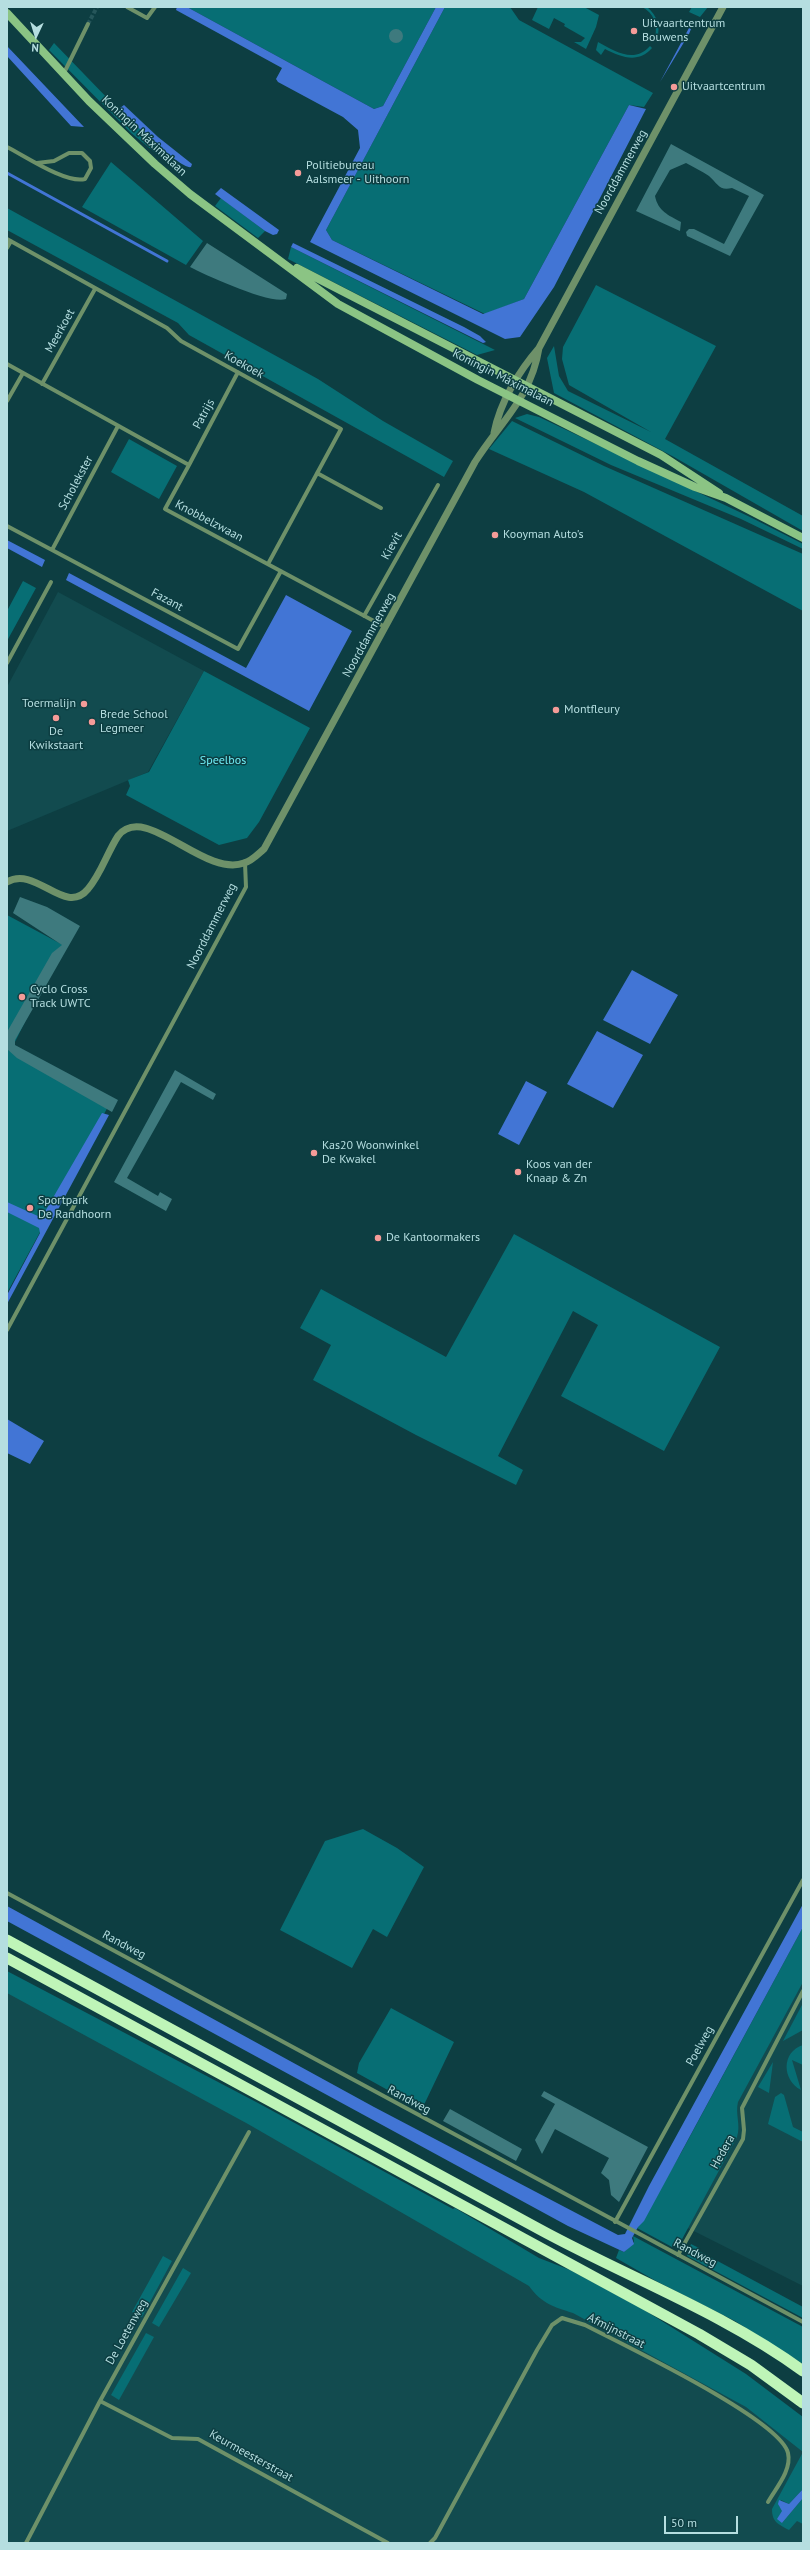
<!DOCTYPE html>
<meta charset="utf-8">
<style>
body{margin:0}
#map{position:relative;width:810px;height:2550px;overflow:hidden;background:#0d3e42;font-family:"PT Sans",sans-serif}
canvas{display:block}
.frame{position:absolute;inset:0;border:8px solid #b5dee0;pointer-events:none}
.north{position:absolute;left:16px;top:16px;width:40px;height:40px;-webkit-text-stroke:3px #0d3e42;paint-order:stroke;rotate:184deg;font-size:11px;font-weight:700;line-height:16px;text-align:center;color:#b5dee0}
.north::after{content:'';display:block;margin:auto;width:14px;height:18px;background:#b5dee0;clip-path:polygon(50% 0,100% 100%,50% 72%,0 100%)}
.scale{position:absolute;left:664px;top:2516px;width:74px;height:18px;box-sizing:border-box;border:2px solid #b5dee0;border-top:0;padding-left:5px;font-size:12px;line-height:14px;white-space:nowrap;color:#b5dee0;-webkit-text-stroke:3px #0d3e42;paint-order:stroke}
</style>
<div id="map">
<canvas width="810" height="2550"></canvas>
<div class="frame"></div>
<div class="north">N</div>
<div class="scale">50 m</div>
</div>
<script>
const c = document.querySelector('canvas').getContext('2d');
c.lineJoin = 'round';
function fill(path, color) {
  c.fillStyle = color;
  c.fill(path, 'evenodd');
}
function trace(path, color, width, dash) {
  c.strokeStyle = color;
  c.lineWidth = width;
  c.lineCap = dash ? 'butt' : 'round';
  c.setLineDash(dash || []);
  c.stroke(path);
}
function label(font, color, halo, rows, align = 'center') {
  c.font = font + ' "PT Sans",sans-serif';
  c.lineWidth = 3;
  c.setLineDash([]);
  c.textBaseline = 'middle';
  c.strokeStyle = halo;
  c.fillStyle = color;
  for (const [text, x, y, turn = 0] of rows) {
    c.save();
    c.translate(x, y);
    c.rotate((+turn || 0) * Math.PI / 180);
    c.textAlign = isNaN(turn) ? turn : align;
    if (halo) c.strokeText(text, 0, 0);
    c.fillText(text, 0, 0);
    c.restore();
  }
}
fill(new Path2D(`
 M58,592L204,671L148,772L7,831V687Z
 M803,1975V2286L670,2219Z
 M7,1991L270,2135L803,2436V2543H7Z`), '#124b4f');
fill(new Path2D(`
 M187,7H436L383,106L374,109Z
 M445,7H510L519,20L653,93L644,107L629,105L524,299L485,314L332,240L326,230Z
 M538,7H584L599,15L596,27L586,49L574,42H581L585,38L564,26L565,24L554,18L549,29L532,20Z
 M642,7H647C657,15 661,27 657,39L655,38C658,25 654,13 642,7Z
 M692,7H708L700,17L689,12Z
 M598,42C615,51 634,64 650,46L652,48C638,64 621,57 605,49L601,55L596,50Z
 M54,43L114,105L162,149L158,155L131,133L49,50Z
 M111,162L203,241L186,265L82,207Z
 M221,198L265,231L258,238L215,206Z
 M7,208L318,379L383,421L453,461L444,477L189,335L178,323L7,230Z
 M291,247L495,350L477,355L288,259Z
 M596,285L716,346L665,439L803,516V531L674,457L554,393L547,358L554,346L559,376L568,391L651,432L569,385L562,359L563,347Z
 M527,414L539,417L750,517L803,544V549L741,519L611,465L515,418Z
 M512,421L604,466L803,554V611L584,492L489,449Z
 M129,439L177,466L159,499L111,472Z
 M23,581L36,588L7,641V611Z
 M204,671L310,728L259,822L247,838L219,845L126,795L130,786L128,780L149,772Z
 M7,915L63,945L12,1048L110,1103L7,1293Z
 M514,1234L720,1347L664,1451L561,1396L598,1325L573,1311L498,1456L523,1470L516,1485L416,1435L313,1380L331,1345L300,1328L321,1289L446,1357Z
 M363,1829L397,1848L424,1867L387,1937L373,1929L352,1968L280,1930L325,1841Z
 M803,1927V1982L738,2102C735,2114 741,2125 737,2137L680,2243L677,2247L673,2245L672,2247L637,2228L681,2153Z
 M7,1971L258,2103L453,2209L455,2208L539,2258L570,2270L641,2308L746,2374L803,2417V2489L789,2504L781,2500L779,2506L782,2509V2523L803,2498V2524L797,2521L789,2530C778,2524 772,2522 772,2509L803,2452L746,2407L573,2313C554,2307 542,2304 529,2286L248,2124L7,1993Z
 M803,2003V2030L783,2041Z
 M391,2008L454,2042L422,2109L357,2073L359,2063Z
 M803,2045V2065L792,2060L801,2090C782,2080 781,2052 803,2045Z
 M773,2062L769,2093L758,2087Z
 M781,2093L784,2095L793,2127L803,2132V2142L768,2124L775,2097Z
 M633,2236L803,2327V2364L735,2321L656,2281L616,2258L619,2250L624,2252L634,2242Z
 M691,2244L699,2248V2251L803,2307V2318L687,2256Z
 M163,2256L172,2261L142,2317L132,2312Z
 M183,2268L191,2273L159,2327L152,2323Z
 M146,2333L154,2337L119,2400L111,2395Z`), '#076e74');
fill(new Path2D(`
 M389 36a7 7 0 1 1 14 0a7 7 0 1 1-14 0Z
 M671,144L764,195L730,256L687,236L686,232L689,229H694L724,244L749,196L732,188C719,191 718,184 709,176C702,171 693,167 686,163L670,170L655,196C658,211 668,215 681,222L680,231L636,211Z
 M207,243L287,294L286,299C271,305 205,275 190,267Z
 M20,897L47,907L80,926L15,1040V1045L118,1100L112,1112L17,1058L7,1049V1032L52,953L62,945L13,913Z
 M175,1070L216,1094L213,1100L181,1082L127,1178L158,1196L160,1192L172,1199L166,1211L114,1182Z
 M544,2091L648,2147L619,2202L611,2195L609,2180L601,2173L609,2158L555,2129L542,2154L535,2140L555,2104L541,2096Z
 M450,2109L522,2149L516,2161L443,2121Z`), '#3e7a7e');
fill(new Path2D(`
 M177,7H187L374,109L383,106L436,7H445L326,230L332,240L483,314L524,299L629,105L646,109L554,287L520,337L505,339L310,242L360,148L358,130L343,117L278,82L276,79L282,68L176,10Z
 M689,28L691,29L689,34L660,82Z
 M7,46L84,127L71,126L7,56Z
 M124,105L158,137L192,164L191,167C181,170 132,121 122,112L120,108Z
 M221,188L279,230L277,234L273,235L265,231L215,194Z
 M293,243L464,327L480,336L486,342L483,343L291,247Z
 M7,540L45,560L42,567L7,548Z
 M69,573L246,668L286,595L352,631L309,711L66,580Z
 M632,970L678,995L650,1044L603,1020Z
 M597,1031L643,1055L613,1108L567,1084Z
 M526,1081L547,1092L519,1145L498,1134Z
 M102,1113L109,1115L7,1304V1295L40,1233L39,1228L7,1212V1202L40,1217L43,1215Z
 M7,1419L44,1441L30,1464L7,1453Z
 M803,1904V1927L644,2221L638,2227L632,2238L634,2244L624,2252L568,2226L7,1921V1906L374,2107L618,2235L625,2234L649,2186Z
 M803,2489V2498L782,2523L777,2519L782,2511L778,2504L779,2500L789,2504Z`), '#4275d5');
trace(new Path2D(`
 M7,173L167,261`), '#4275d5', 3);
trace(new Path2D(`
 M88,24L97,7`), '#26565a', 4, [4, 2]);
trace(new Path2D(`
 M127,7L147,18L155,7
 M64,73L88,24
 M7,147C25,156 66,184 85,179L91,168L90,161L82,153H69L54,161L37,163
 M7,239L167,328L181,341L341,429L268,564
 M7,248L11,241
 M7,364L189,465L165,509L385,627
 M42,384L95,289
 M7,401L23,373
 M189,465L238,372
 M317,473L381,508
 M7,526L238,649L281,571
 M52,550L118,426
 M364,616L438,485
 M7,663L51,582
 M7,1330L246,887L245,863
 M7,1893L803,2322
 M615,2222L803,1880
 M678,2255L743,2139L744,2130L742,2108L803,1991
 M100,2401L172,2438L198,2439L388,2543
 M26,2543L100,2401L249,2132
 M430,2543L435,2538L537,2350L552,2325L562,2318L585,2325C621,2344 780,2419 788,2453C792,2470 776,2488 768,2502`), '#6e9169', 4);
trace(new Path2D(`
 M494,433C500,402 519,371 539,348L723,7
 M7,882C36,865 65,917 88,889C101,874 107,853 118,836C145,801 204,878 244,863C252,861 258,854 264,849L475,462C501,421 531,398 539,348`), '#6e9169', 7);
trace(new Path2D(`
 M7,13L89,101L155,164L190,194L338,304L478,380L638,461L695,487L726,498L803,538
 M297,268L661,455L719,493`), '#8bc484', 8);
trace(new Path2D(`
 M7,1940C185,2035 361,2134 539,2229C627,2277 722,2312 803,2371
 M7,1958L699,2334L751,2365L803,2403`), '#bff5b8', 11);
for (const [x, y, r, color] of [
 [634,31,4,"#f59b98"],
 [674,87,4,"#f59b98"],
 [298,173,4,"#f59b98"],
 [495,535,4,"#f59b98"],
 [84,704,4,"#f59b98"],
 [556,710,4,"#f59b98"],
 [56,718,4,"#f59b98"],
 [92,722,4,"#f59b98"],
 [22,997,4,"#f59b98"],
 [314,1153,4,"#f59b98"],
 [518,1172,4,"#f59b98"],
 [30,1208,4,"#f59b98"],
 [378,1238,4,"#f59b98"]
]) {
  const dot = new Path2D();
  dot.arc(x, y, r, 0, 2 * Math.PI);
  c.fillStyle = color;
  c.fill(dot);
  trace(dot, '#0d3e42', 1.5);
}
label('12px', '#b5dee0', '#0d3e42', [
 ["Uitvaartcentrum",642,24],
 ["Bouwens",642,38],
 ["Uitvaartcentrum",682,87],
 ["Politiebureau",306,166],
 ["Aalsmeer - Uithoorn",306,180],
 ["Kooyman Auto's",503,535],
 ["Toermalijn",76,704,"right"],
 ["Montfleury",564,710],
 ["Brede School",100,715],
 ["Legmeer",100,729],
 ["De",56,732,"center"],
 ["Kwikstaart",56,746,"center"],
 ["Cyclo Cross",30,990],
 ["Track UWTC",30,1004],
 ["Kas20 Woonwinkel",322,1146],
 ["De Kwakel",322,1160],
 ["Koos van der",526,1165],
 ["Knaap & Zn",526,1179],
 ["Sportpark",38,1201],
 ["De Randhoorn",38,1215],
 ["De Kantoormakers",386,1238]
], 'left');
label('12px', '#b5dee0', '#0d3e42', [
 ["Koningin Máximalaan",144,136,43],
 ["Noorddammerweg",621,172,-61],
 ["Meerkoet",60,331,-61],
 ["Koekoek",244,365,29],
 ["Koningin Máximalaan",503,378,27],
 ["Patrijs",204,414,-62],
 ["Scholekster",76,483,-62],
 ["Knobbelzwaan",209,521,28],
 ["Kievit",392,546,-61],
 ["Fazant",167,600,28],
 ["Noorddammerweg",369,635,-61],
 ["Noorddammerweg",212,926,-63],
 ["Randweg",124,1945,28],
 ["Poelweg",700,2046,-61],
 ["Randweg",409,2100,28],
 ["Hedera",723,2152,-61],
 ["Randweg",695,2253,28],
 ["Afmijnstraat",616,2331,27],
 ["De Loetenweg",127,2332,-61],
 ["Keurmeesterstraat",251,2456,29]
]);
label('12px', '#6fedf6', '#0d3e42', [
 ["Speelbos",223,761]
]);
</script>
